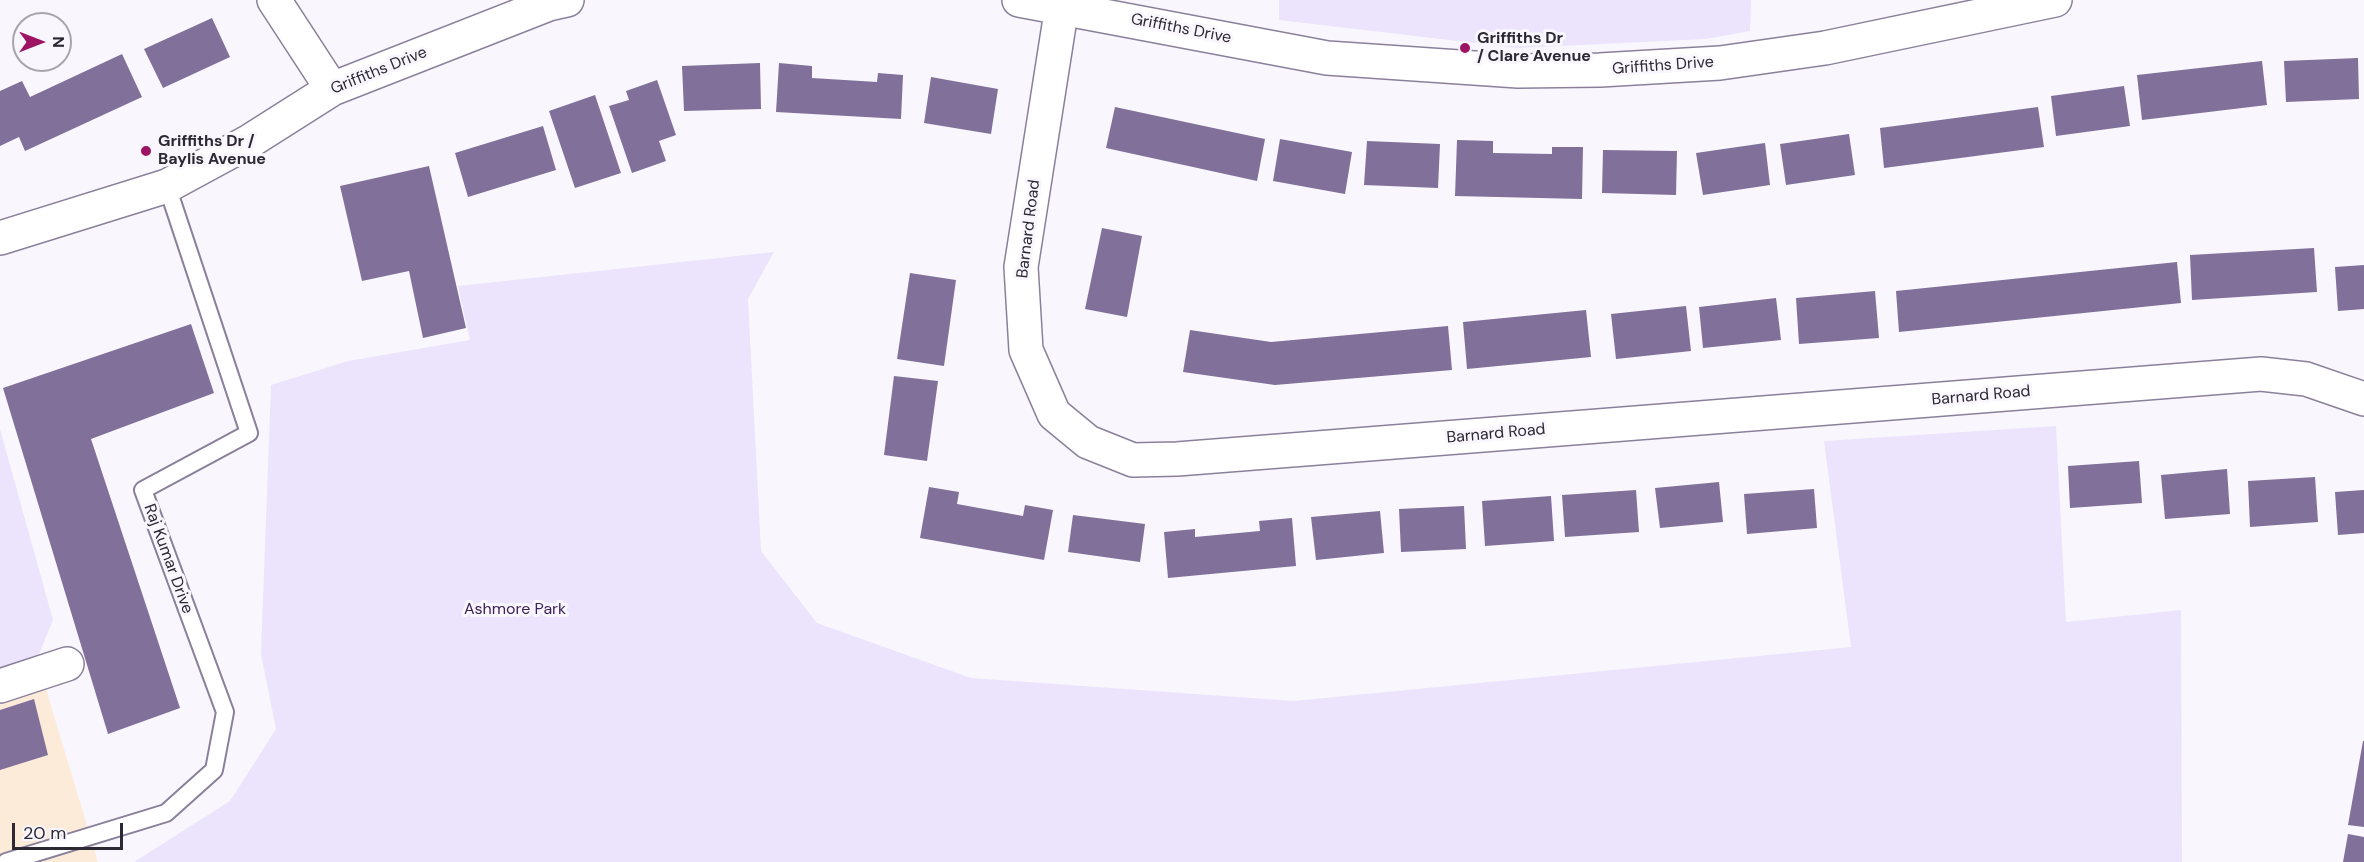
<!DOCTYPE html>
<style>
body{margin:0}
#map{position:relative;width:2364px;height:862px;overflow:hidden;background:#f9f7fd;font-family:"DM Sans",sans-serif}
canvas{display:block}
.north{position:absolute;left:12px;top:12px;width:60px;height:60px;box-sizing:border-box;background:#f9f7fd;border:2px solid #a7a5ad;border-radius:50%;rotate:90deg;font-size:16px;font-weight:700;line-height:24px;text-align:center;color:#2d2934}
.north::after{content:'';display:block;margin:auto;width:21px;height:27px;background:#9d1464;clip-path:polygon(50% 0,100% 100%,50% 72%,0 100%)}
.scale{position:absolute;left:12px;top:823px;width:111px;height:27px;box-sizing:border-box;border:3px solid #2d2934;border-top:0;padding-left:8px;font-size:18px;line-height:21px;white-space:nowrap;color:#2d2934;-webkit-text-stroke:4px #f9f7fd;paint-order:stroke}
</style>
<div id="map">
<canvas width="2364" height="862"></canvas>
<div class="north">N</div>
<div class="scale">20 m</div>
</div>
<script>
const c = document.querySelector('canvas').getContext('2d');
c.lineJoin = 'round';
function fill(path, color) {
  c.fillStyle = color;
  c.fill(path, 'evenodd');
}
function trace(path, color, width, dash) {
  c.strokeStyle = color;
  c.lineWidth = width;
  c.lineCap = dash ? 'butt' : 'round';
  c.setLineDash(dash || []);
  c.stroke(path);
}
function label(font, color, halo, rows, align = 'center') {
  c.font = font + ' "DM Sans",sans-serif';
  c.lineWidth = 6;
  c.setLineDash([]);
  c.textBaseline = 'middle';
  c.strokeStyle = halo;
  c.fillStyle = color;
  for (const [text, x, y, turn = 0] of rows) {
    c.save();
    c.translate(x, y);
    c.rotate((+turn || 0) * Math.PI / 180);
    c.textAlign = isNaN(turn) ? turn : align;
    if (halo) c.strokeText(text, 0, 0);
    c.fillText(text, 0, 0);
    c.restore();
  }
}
fill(new Path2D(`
 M37,659L98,862H0V671Z`), '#fdebda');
fill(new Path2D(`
 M1279,0H1751L1750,31L1706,39L1517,48L1279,20Z
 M774,252L748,299L761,551L817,623L971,678L1293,701L1851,647L1824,441L2056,426L2066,622L2181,610L2182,862H134L230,801L276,729L261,654L271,385L348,361L470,340L458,286Z
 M0,429L53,620L37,659L0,671Z`), '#ece4fc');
fill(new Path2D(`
 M212,18L230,57L163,88L144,49Z
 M122,54L142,97L25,151L19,137L0,146V91L22,81L30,97Z
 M2358,58L2359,99L2286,102L2284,61Z
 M2262,61L2267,105L2142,120L2137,75Z
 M760,63L761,109L684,111L682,66Z
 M779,63L812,66V78L877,82L878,73L903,75L901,119L776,112Z
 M931,77L998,89L991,134L924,123Z
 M657,80L676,135L659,141L666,161L632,173L609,106L629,100L626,91Z
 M2124,86L2130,126L2056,136L2051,96Z
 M595,95L621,173L575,188L549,111Z
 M1115,107L1265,139L1257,181L1106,148Z
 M2038,107L2044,147L1884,168L1880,128Z
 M543,126L556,170L468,197L455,153Z
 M1849,134L1855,175L1786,185L1780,144Z
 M1280,139L1352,152L1345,194L1273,181Z
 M1457,140L1493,141V153L1552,154V147H1583L1582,199L1455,196Z
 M1367,141L1440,144L1438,188L1364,185Z
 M1765,143L1770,185L1703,195L1696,153Z
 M1603,150L1677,151L1676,195L1602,193Z
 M429,166L466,328L423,338L409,271L362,281L340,186Z
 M1102,228L1142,236L1127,317L1085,309Z
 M2314,248L2317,292L2192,300L2190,255Z
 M2177,262L2181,303L1899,332L1896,291Z
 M2364,265V309L2338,311L2335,267Z
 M910,273L956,280L944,366L897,359Z
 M1875,291L1879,338L1799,344L1796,298Z
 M1776,298L1781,340L1703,348L1699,307Z
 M1686,306L1691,351L1616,359L1611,314Z
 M1586,310L1591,357L1467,369L1463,322Z
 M191,324L214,393L91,439L180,708L108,734L3,388Z
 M1448,326L1452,370L1275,385L1183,372L1190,330L1271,342Z
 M894,376L938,381L927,461L884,455Z
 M2139,461L2142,503L2070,508L2068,466Z
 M2227,469L2230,514L2165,519L2161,475Z
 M2315,477L2318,522L2250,527L2248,481Z
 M1719,482L1723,522L1660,528L1655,488Z
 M929,487L959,492L957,504L1023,516L1025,505L1053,510L1044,560L920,538Z
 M1814,489L1817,528L1747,534L1744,494Z
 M1636,490L1639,532L1565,537L1562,495Z
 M2364,490V533L2338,535L2335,492Z
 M1551,496L1554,541L1485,546L1482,501Z
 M1464,506L1466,549L1401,552L1399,509Z
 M1380,511L1384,553L1316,560L1311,517Z
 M1073,515L1145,524L1140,562L1068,552Z
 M1292,518L1296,566L1168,578L1164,532L1195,529V537L1260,531L1259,521Z
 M34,699L48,755L0,770V710Z
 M2363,741H2364V827L2348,825Z
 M2348,834L2364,837V862H2343Z`), '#80709a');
const lane = new Path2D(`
 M6,862L166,813L214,770L225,712L143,490L249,433L167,186`);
const street = new Path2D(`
 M274,0L332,89
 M1019,0L1327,58L1518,71L1600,70L1720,63L1825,48L2055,0
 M1062,6L1021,267L1026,350L1054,414L1088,442L1133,460L1177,459L2261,374L2306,379L2364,399
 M0,238L167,186L250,141L332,89L549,4L567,0
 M0,686L67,664`);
trace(lane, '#8a809b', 20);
trace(street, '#8a809b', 36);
trace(lane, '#fff', 16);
trace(street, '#fff', 33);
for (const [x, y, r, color] of [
 [1465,48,6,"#9d1464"],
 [146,151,6,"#9d1464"]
]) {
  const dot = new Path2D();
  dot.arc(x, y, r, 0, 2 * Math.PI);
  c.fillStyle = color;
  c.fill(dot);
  trace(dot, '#f9f7fd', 2);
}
label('16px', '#2d2934', '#f9f7fd', [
 ["Griffiths Drive",1181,29,11],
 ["Griffiths Drive",1663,66,-4],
 ["Griffiths Drive",379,71,-22],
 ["Barnard Road",1029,229,-83],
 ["Barnard Road",1981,396,-5],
 ["Barnard Road",1496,434,-5],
 ["Raj Kumar Drive",168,559,70]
]);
label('bold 16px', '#2d2934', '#f9f7fd', [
 ["Griffiths Dr",1477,39],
 ["/ Clare Avenue",1477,57],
 ["Griffiths Dr /",158,142],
 ["Baylis Avenue",158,160]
], 'left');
label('16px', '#3a2258', '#f9f7fd', [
 ["Ashmore Park",515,610]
]);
</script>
